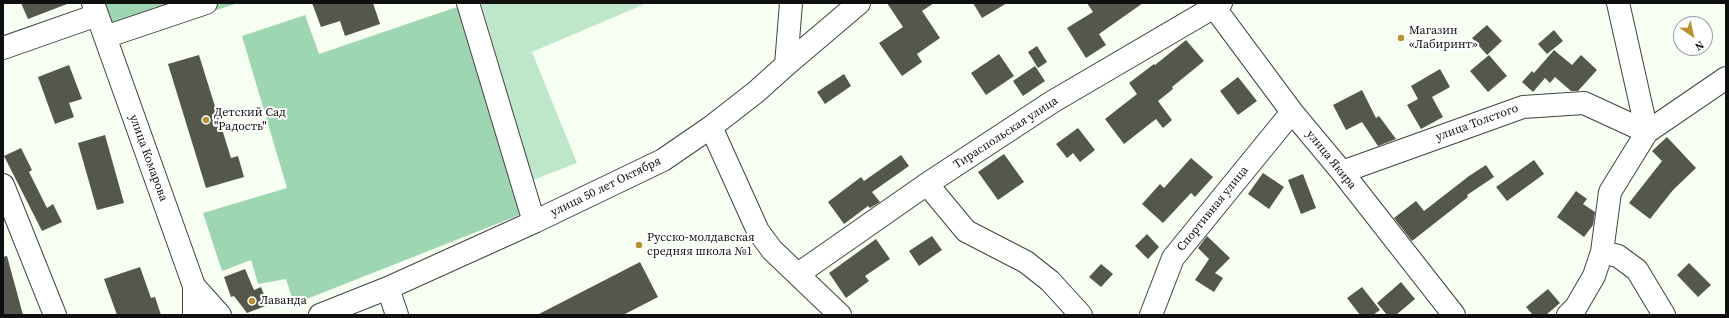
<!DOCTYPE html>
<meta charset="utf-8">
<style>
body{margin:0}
#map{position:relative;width:1729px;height:318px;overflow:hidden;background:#f7fef2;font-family:"Source Serif 4",serif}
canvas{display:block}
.frame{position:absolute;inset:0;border:4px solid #0f0f0f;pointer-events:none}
.north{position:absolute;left:1673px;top:16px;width:40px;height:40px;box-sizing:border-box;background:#fff;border:1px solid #9f9f9f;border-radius:50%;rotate:146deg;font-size:11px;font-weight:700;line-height:16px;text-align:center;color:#0f0f0f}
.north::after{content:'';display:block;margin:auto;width:14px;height:18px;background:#b69330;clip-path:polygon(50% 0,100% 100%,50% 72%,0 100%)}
</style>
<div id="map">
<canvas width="1729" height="318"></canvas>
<div class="frame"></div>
<div class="north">N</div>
</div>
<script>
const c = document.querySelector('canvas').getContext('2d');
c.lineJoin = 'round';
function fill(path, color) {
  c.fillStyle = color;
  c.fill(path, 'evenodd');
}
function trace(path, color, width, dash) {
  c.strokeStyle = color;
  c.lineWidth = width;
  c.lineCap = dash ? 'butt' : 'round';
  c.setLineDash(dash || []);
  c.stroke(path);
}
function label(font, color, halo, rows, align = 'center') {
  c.font = font + ' "Source Serif 4",serif';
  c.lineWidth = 4;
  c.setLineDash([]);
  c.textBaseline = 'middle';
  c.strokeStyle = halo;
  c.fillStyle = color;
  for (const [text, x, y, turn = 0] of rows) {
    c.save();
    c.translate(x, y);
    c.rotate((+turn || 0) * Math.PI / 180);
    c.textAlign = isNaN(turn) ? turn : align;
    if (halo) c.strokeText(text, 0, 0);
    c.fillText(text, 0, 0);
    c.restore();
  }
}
fill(new Path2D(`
 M481,3H647L532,52L577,163L533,180Z`), '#bde7c8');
fill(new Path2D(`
 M105,3H238L119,42Z
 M457,7L522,214L294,304L286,279L258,284L251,260L222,271L203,213L287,188L242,36L305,15L319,54Z`), '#9dd6b0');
fill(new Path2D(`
 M21,3H67V4L28,19Z
 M312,3H373L380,24L345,36L340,21L321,27Z
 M887,3H934L922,11L940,38L917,54L922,62L902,76L879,43L903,27Z
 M973,3H1007L982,18Z
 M1087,3H1143L1099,34L1106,45L1086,58L1067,28L1093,12Z
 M1487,25L1502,41L1487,55L1472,38Z
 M1554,30L1563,41L1547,54L1538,44Z
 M1186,40L1204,61L1172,87L1173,89L1158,101L1172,120L1163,128L1156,119L1124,144L1105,119L1137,94L1129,83L1154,64L1155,65Z
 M1037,46L1047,62L1038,68L1028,52Z
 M1554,50L1572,65L1581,55L1597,70L1578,91H1571L1555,77L1550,83L1545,78L1533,92L1522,82L1532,71L1534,73Z
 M999,54L1014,76L986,95L971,73Z
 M199,55L231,158L238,156L244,177L206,188L168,64Z
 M1489,55L1507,76L1488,92L1470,71Z
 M69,65L82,99L69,103L74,117L55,124L38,77Z
 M1035,66L1045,81L1023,96L1013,81Z
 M1440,69L1450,87L1432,97L1443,117L1421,129L1407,105L1418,99L1411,86Z
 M844,74L851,86L825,104L817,92Z
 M1238,77L1257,101L1238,115L1220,91Z
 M1362,90L1376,118L1379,116L1396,139L1378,146L1362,122L1346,130L1333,105Z
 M1078,128L1095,150L1080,162L1073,153L1067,158L1056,144Z
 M105,135L124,203L97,210L78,143Z
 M1667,137L1696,168L1673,190L1650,219L1629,203L1662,161L1652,151Z
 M21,148L32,170L29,172L47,208L53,204L62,222L42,231L4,156Z
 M1004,154L1024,182L998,200L978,172Z
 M901,155L909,166L872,192L880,202L870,208L868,206L844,224L828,202L861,177L864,181Z
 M1191,158L1213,177L1195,197L1191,193L1163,223L1142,204L1160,184L1164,188Z
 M1534,160L1544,174L1507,201L1496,187Z
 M1486,165L1494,177L1467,195L1468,197L1412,241L1394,218L1416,201L1424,211L1469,176Z
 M1263,173L1284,187L1269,209L1248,194Z
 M1303,174L1316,208L1301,214L1288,180Z
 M1576,191L1587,199L1583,204L1595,212L1593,225L1584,237L1557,217Z
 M1147,234L1159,247L1148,259L1135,246Z
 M932,236L942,250L919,266L909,251Z
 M1207,236L1230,258L1215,273L1223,278L1214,292L1195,280L1209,259L1198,248Z
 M876,239L890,259L865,276L869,281L846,298L829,273Z
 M7,256L23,315H3V257Z
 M640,262L658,297L623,315H537Z
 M1689,263L1711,285L1698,297L1677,275Z
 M1101,264L1113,274L1101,287L1089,277Z
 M140,267L151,298L155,297L161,315H117L104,279Z
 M245,269L254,290L261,287L268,305L247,313L234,296L231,297L224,277Z
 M1401,282L1415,299L1396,315H1387L1377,303Z
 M1362,287L1380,310L1373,315H1360L1347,298Z
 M1548,289L1560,303L1546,315H1533L1526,307Z`), '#55574c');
const minor = new Path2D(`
 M93,3L194,286V315
 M468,3L534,222
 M1211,3L1292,112L1342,172L1454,315
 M1618,3L1647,132
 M105,37L206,3
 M3,48L97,15
 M786,65L791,3
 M711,127L758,231L772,250L840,315
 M1342,172L1523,107L1584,103L1647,132
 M927,184L966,231L1026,262L1050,281L1081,315
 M3,185L55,315
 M1602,252L1618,256L1637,270L1664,315
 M798,274L927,184L1052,102L1221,3
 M194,286L220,315
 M388,288L397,315
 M320,315L388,288L534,222L663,160L711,127L756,92L786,65L859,3
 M1151,315L1173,258L1292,112
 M1568,315L1576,307L1594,276L1602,252L1610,192L1647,132L1726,78`);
trace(minor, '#424242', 24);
trace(minor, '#fff', 22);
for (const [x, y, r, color] of [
 [1401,38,4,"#b69330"],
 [206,120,4,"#b69330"],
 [639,245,4,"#b69330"],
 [252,301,4,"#b69330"]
]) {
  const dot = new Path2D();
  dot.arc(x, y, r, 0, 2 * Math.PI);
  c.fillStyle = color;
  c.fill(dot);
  trace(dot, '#fff', 1.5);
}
label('12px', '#0f0f0f', '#fff', [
 ["Магазин",1409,31],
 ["«Лабиринт»",1409,45],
 ["Детский Сад",214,113],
 ["\"Радость\"",214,127],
 ["Русско-молдавская",647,238],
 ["средняя школа №1",647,252],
 ["Лаванда",260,301]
], 'left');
label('12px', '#0f0f0f', '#fff', [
 ["улица Толстого",1477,123,-20],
 ["Тираспольская улица",1006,133,-33],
 ["улица Комарова",148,158,70],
 ["улица Якира",1331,160,51],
 ["улица 50 лет Октября",606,187,-26],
 ["Спортивная улица",1213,209,-51]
]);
</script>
